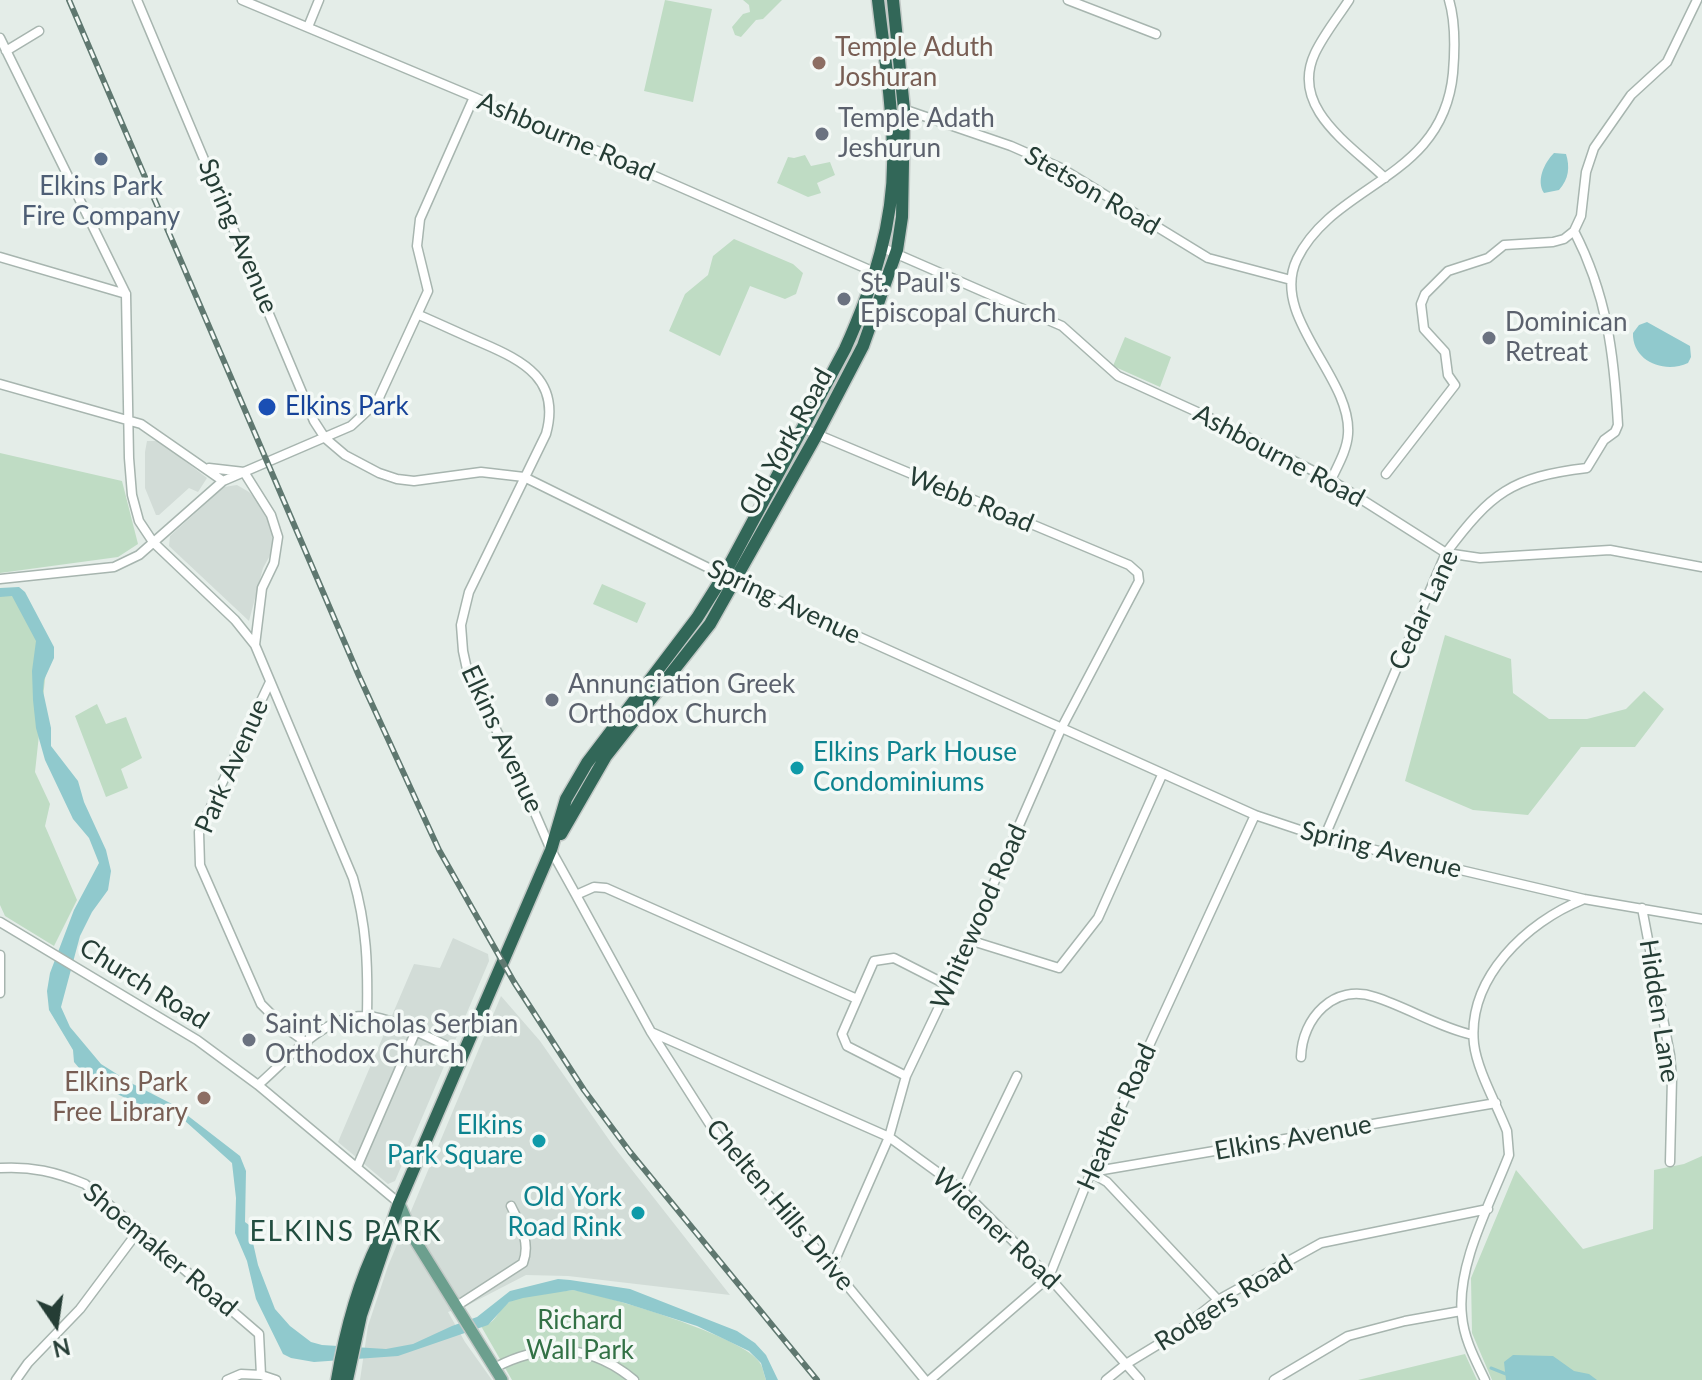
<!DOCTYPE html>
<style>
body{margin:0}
#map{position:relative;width:1702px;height:1380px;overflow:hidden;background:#e4ede8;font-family:Lato,sans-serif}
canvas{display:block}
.north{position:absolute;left:16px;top:1284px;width:80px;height:80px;-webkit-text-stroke:6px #f4f9f6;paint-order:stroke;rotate:167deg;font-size:22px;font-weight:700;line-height:32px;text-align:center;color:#253d35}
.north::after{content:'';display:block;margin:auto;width:28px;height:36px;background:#253d35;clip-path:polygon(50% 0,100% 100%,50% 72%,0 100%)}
</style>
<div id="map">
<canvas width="1702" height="1380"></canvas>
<div class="north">N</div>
</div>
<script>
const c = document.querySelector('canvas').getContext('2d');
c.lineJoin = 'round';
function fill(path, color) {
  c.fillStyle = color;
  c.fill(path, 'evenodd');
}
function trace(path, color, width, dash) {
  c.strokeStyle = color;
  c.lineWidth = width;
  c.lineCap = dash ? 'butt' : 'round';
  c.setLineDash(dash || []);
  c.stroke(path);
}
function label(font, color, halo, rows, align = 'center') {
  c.font = font + ' Lato,sans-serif';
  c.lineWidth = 7;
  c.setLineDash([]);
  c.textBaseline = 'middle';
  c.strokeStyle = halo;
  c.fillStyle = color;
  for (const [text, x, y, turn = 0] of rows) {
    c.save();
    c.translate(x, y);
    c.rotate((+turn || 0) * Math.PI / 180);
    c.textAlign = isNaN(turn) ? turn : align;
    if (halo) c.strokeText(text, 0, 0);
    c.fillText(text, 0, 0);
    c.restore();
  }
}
fill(new Path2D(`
 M147,441H159L207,478L198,492L189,488L159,515H156L145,488V452Z
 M237,485L249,492L264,508L272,526L273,550L263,568L249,621L169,546L170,536L224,487Z
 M453,938L488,954L489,961L395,1181L388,1184L338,1142L414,964L440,968Z
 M501,996L540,1041L614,1147L730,1295L568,1276L526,1275L470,1304L448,1312L465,1342L492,1380H360L368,1326L388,1266Z`), '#d2dcd7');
fill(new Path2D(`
 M665,0L712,9L693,102L644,91Z
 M743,0H782L763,19L756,20L741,37L735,35L732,27L743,14L750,12L749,5Z
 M805,155L811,166L830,162L835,175L817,183L821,193L808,197L777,183L788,157L794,158Z
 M734,239L793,264L803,273L796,294L785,299L750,286L720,356L669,331L685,294L708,275L713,256Z
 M1125,337L1171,357L1160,387L1113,366Z
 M0,453L122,481L138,544L118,557L0,573Z
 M602,584L646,603L637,623L593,604Z
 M12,589L36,626L46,670L35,772L50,804L45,826L77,900L54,946L5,916L0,905V591Z
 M1445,635L1511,659L1513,693L1549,719H1587L1626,709L1644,691L1664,709L1635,747H1581L1528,815L1473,810L1405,781Z
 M97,704L106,724L126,717L142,758L121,769L128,788L106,797L75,716Z
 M1702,1156V1380H1492L1472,1333L1471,1278L1516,1170L1583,1249L1653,1229L1654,1170L1684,1164Z
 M573,1290C605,1295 746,1337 760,1363C763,1367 764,1375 766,1380H512L481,1326C497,1324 497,1310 509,1302C525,1292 554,1293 573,1290Z
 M1465,1354L1477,1380H1358Z`), '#bfdcc4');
fill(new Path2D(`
 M1554,153L1566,154C1570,167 1569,179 1559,190L1544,193C1536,181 1544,163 1554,153Z
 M1647,322L1690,346L1691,357L1688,363C1664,374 1632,361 1633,333L1639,325Z
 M19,587L25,592L54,647V658L44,680L43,691L51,728V746L78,781L84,802L106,850L111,871L108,890L92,912L80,936L61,1007L70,1027L101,1064L131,1083L174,1105L240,1156L246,1171L245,1222L249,1225L258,1265L275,1309L290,1326L311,1342L322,1345L386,1349L413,1344L452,1326L477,1317L510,1291L558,1279L570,1280L630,1289L737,1331L755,1343L766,1355L778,1380H766L761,1363L749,1351L697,1326L625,1303L573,1290L523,1298L509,1302L488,1325L398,1356L314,1362L291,1358L283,1354L256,1299L247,1261L235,1233L236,1198L232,1163L175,1112L161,1105L138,1104L90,1081L74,1062L73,1050L49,1010L47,991L50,973L74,910L99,863L89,838L73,819L45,760L36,728L33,700L32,671L36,641L12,596L0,597V588Z
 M1513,1355L1553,1356L1574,1371L1589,1374L1597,1380H1506L1504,1362Z`), '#90c9cd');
trace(new Path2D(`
 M1491,1368L1506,1374`), '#90c9cd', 3);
const minor = new Path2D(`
 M137,0L314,421L325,438L345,455L379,473L397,479L414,481L481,472L524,477L735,581L1255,815L1324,838L1584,899L1702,919
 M242,0L474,97L888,278
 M1068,0L1156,34
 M1349,0C1338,17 1324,34 1315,53C1289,108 1351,145 1385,178
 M308,27L319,0
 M0,38L126,294L129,458L132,495L139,521L153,542L235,620L255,645
 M6,51L39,31
 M903,109L1011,146L1061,168L1208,258L1291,280
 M883,248L1062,326L1118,376L1206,416L1331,480L1446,553L1480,558L1610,550L1702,567
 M0,257L126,294
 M419,315C440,324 461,334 482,343C524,361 561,380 546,434L469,592L461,625L463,651L468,674L514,765L551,850L576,895L594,887L606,888L857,999
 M0,384L141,424L223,481
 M802,428L1129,565L1138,573L1139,581L1061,729L949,986L906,1076L889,1137L832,1267
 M209,468L244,472
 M244,472L271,515L278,537L274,563L262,588L255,645L353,878C367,926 368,966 367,1016
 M1386,474L1455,385L1448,375L1445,352L1424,329L1421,304L1425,294L1448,271L1488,258L1504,245L1553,242L1564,239L1574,231L1581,216L1586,172L1594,148L1631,95L1667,62L1697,0
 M1331,480C1338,465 1347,450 1348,434C1352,377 1269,317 1297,259C1335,182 1443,180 1453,73C1455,49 1456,23 1449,0
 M0,579L114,567L139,555L223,481L351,426L377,402L428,291L417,246L420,219L474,97
 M270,682L199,832L200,865L261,1004L283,1026L307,1043
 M1324,838L1446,553C1491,493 1511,477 1587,468L1604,440L1615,432L1618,425C1614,354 1607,295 1574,231
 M576,895L651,1032L709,1123L732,1154L832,1267L925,1380
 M1642,908L1670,1055L1672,1078L1670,1162
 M0,922L197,1040L258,1085L399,1203
 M969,940L1059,968L1098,918L1162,775
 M0,955V993
 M651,1032L889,1137L962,1190L1049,1277L1140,1380
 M1301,1057C1302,1018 1334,983 1375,997C1409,1008 1438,1027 1473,1035
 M906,1076L847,1046L842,1034L874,961L894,958L949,986
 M258,1085C287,1060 324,1015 365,1016C391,1016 439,1043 464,1054
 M357,1167L415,1033
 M0,1168C31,1166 56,1172 85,1184L259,1334L261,1375L276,1380
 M1091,1172L1496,1103
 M1092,1173L1107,1182L1218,1300
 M962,1190L1017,1076
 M455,1307L523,1263C531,1242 520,1225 511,1206
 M496,1367C545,1342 591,1344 634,1380
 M16,1380L28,1363L80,1309L139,1230
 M227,1380L241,1374L261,1375
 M930,1380L1049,1277L1091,1172L1255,815
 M1106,1380L1126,1364L1172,1336L1218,1300L1321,1243L1488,1209
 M1274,1380L1348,1336L1405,1321L1461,1311
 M1485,1380C1475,1359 1464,1339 1462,1316C1456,1265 1491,1202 1509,1155L1507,1131C1497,1105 1477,1070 1474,1044C1467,978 1527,922 1582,900`);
const major = new Path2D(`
 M399,1203L415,1240L502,1380`);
const highway = new Path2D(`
 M561,834L606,756L710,624L816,436L863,346L897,250L902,217L904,109L893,0
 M337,1380C345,1332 357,1285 379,1241
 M347,1380L361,1315L399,1203L551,850L566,799L587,763L697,618L724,575L845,349C873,287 895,221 893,153C892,102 884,51 878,0`);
trace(minor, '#a7b5af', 11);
trace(major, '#c2c9c6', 14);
trace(highway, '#c2c9c6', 15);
trace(minor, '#fff', 8);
trace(major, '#6c9f8e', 11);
trace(highway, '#326758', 12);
const rail = new Path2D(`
 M69,0L359,676L439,850L514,982L584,1090L630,1152L817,1380`);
trace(rail, '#5f7870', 6);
trace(rail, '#f4f9f6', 3, [9]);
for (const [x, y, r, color] of [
 [819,63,8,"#8d6e63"],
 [822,134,8,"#6b7280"],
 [101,159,8,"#5c6f8a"],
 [844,299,8,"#6b7280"],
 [1489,338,8,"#6b7280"],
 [267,407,10,"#1a4fb4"],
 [552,700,8,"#6b7280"],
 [797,768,8,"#0f9aa8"],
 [249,1040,8,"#6b7280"],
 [204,1098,8,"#8d6e63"],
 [539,1141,8,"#0f9aa8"],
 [638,1213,8,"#0f9aa8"]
]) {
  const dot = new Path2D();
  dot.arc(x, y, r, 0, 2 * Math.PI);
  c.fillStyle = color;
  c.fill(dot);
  trace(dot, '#f4f9f6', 3);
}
label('26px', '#785e54', '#f4f9f6', [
 ["Temple Aduth",835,48],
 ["Joshuran",835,78],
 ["Elkins Park",188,1083,"right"],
 ["Free Library",188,1113,"right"]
], 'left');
label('26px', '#5b616d', '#f4f9f6', [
 ["Temple Adath",838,119],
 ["Jeshurun",838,149],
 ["St. Paul's",860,284],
 ["Episcopal Church",860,314],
 ["Dominican",1505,323],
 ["Retreat",1505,353],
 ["Annunciation Greek",568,685],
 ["Orthodox Church",568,715],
 ["Saint Nicholas Serbian",265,1025],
 ["Orthodox Church",265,1055]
], 'left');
label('26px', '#253d35', '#f4f9f6', [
 ["Ashbourne Road",566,137,23],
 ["Stetson Road",1092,191,30],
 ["Spring Avenue",238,236,67],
 ["Old York Road",786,442,-61],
 ["Ashbourne Road",1279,456,28],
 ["Webb Road",971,500,22],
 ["Spring Avenue",784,602,25],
 ["Cedar Lane",1424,610,-65],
 ["Elkins Avenue",502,739,65],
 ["Park Avenue",232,766,-66],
 ["Spring Avenue",1381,850,14],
 ["Whitewood Road",979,917,-66],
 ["Church Road",144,984,32],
 ["Hidden Lane",1659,1011,81],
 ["Heather Road",1117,1117,-66],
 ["Elkins Avenue",1293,1138,-10],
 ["Chelten Hills Drive",780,1205,50],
 ["Widener Road",996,1229,43],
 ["Shoemaker Road",160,1250,40],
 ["Rodgers Road",1224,1303,-32]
]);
label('26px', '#4e5e75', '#f4f9f6', [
 ["Elkins Park",101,187],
 ["Fire Company",101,217]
]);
label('26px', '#164399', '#f4f9f6', [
 ["Elkins Park",285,407]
], 'left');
label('26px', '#0d838f', '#f4f9f6', [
 ["Elkins Park House",813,753,"left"],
 ["Condominiums",813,783,"left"],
 ["Elkins",523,1126],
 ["Park Square",523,1156],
 ["Old York",622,1198],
 ["Road Rink",622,1228]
], 'right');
label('26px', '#327145', '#f4f9f6', [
 ["Richard",580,1321],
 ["Wall Park",580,1351]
]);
c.letterSpacing = '2px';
label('28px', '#224e40', '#f4f9f6', [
 ["ELKINS PARK",346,1232]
]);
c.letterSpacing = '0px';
</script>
